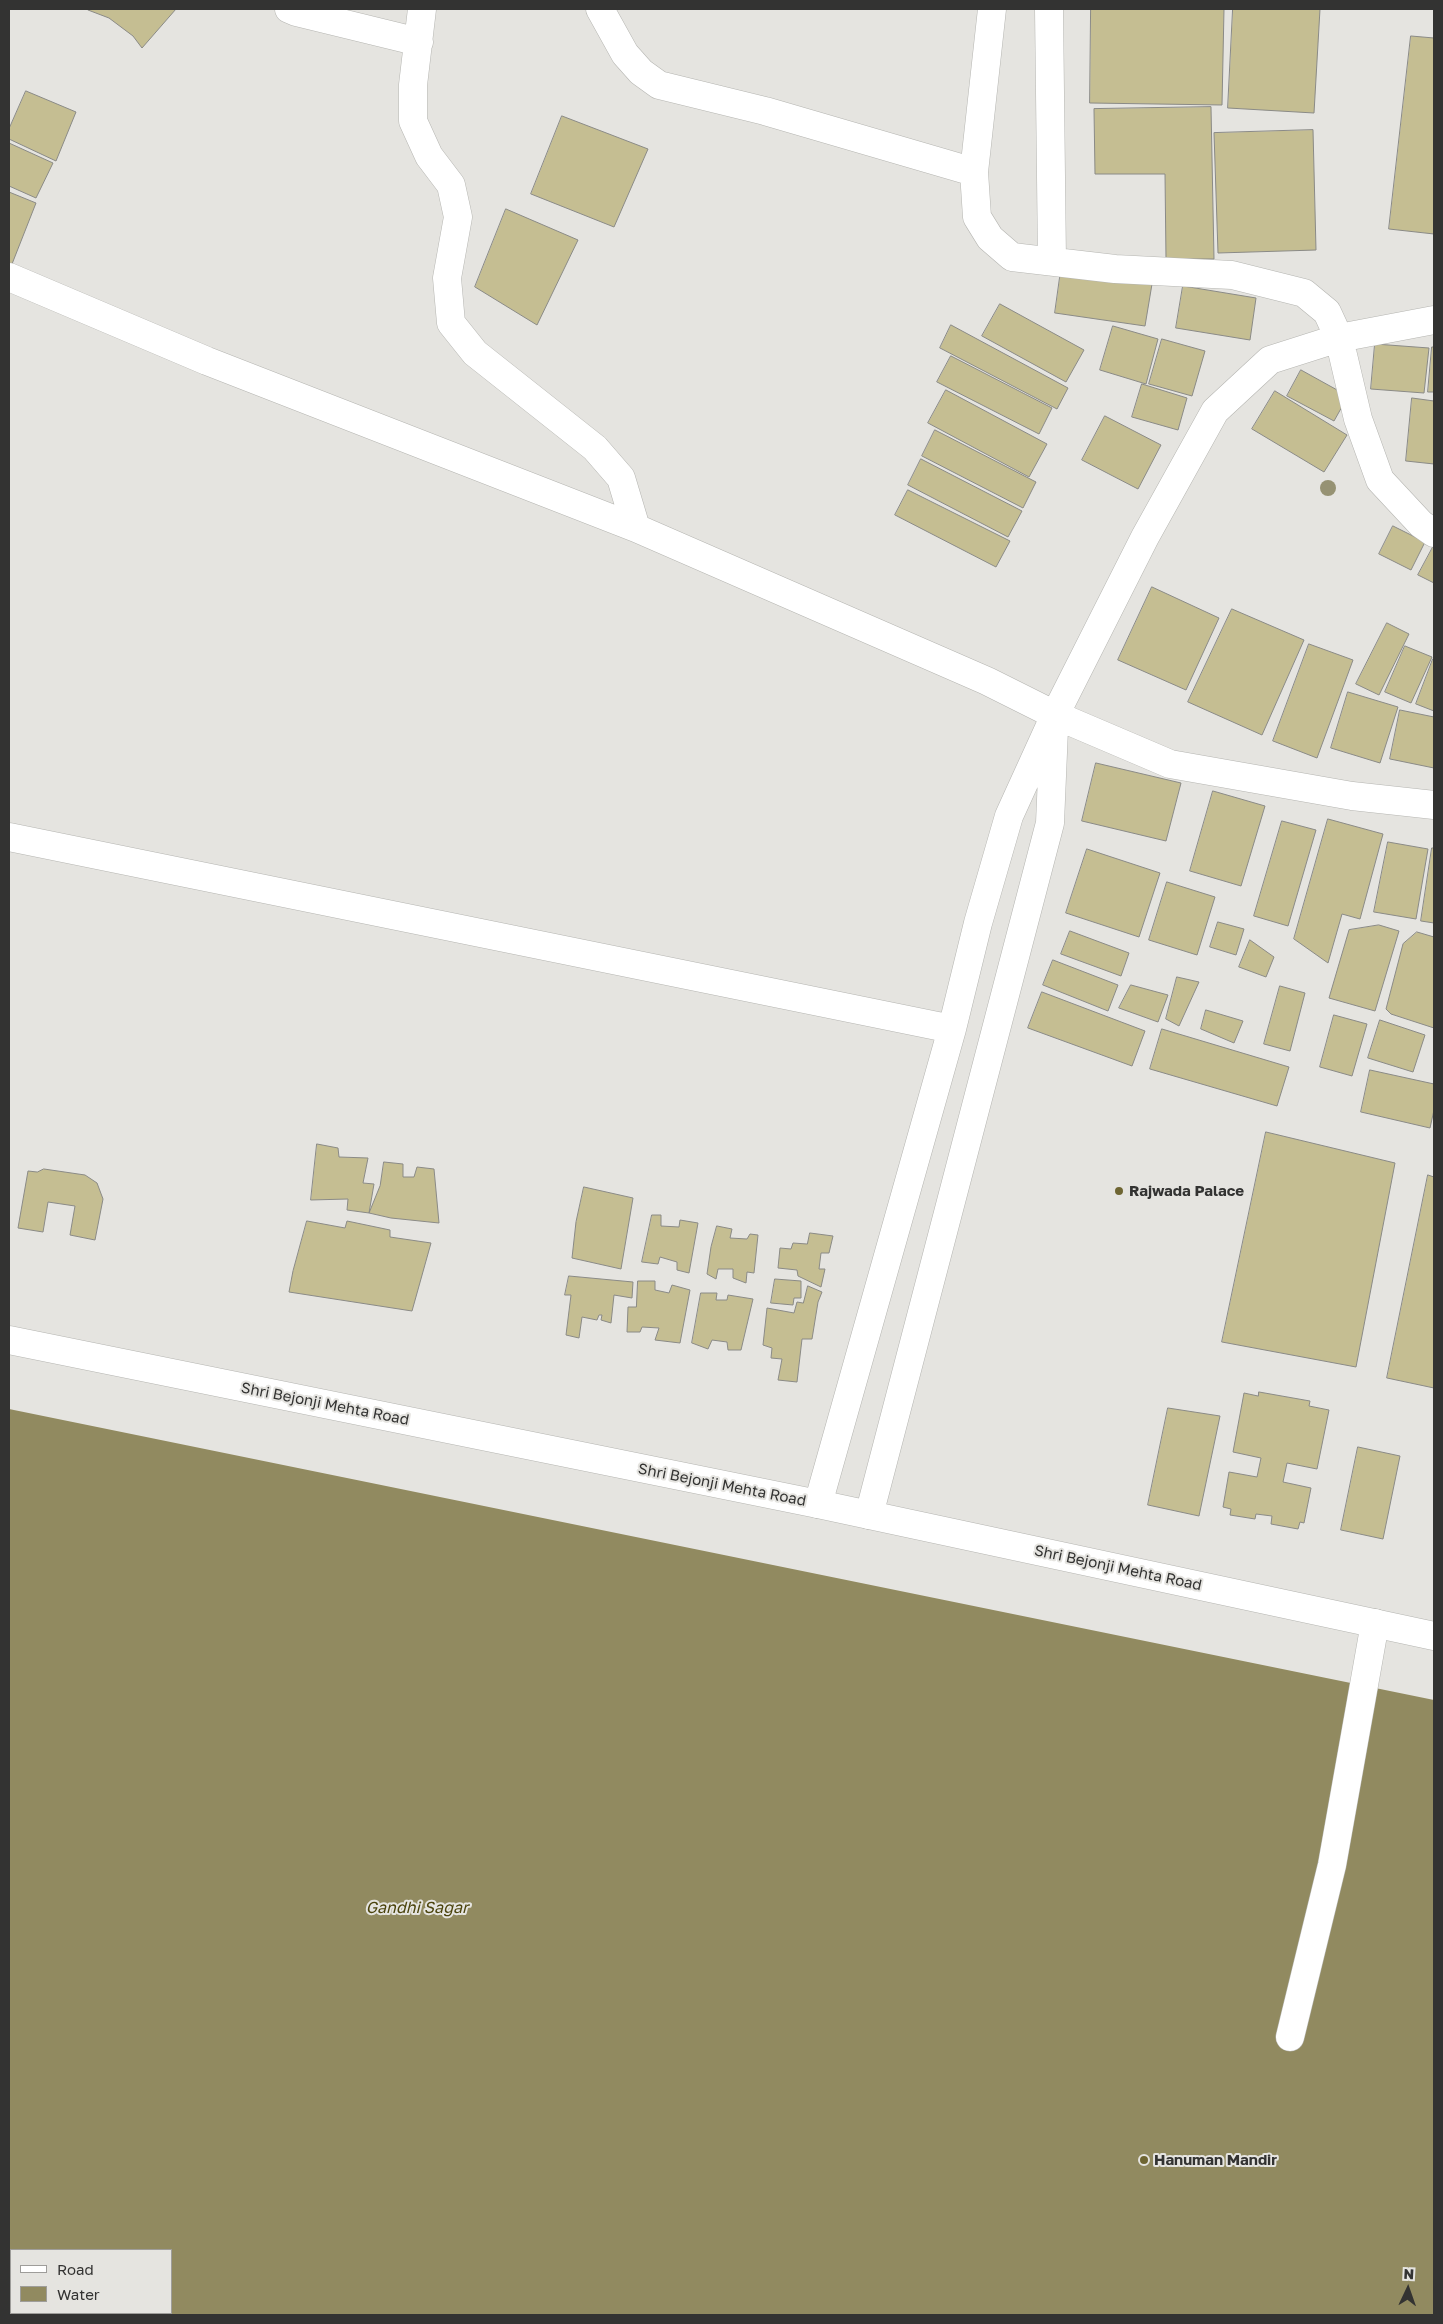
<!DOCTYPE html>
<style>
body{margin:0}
#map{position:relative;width:1443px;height:2324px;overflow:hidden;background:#e5e4e0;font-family:"Golos Text",sans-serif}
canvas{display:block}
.frame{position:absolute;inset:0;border:10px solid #333332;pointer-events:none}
.legend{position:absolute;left:10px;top:2249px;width:162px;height:65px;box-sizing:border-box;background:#e5e4e0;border:1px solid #9e9d9a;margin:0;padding:6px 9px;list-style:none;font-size:15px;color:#333332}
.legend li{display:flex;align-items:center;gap:10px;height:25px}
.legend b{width:25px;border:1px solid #9e9d9a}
.north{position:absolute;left:1383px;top:2264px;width:50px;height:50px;-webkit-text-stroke:4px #e5e4e0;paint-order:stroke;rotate:3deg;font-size:14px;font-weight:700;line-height:20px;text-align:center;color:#333332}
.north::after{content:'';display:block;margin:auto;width:18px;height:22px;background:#333332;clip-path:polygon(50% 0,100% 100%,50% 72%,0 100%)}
</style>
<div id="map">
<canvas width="1443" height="2324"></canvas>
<div class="frame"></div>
<ul class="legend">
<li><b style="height:6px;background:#fff"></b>Road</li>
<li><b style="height:14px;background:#918a60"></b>Water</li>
</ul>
<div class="north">N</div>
</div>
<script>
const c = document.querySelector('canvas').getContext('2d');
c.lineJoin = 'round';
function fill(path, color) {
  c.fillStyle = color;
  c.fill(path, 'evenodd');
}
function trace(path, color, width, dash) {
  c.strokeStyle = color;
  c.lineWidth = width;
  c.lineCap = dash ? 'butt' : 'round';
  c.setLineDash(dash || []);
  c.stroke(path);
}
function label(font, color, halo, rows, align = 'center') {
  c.font = font + ' "Golos Text",sans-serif';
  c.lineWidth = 4;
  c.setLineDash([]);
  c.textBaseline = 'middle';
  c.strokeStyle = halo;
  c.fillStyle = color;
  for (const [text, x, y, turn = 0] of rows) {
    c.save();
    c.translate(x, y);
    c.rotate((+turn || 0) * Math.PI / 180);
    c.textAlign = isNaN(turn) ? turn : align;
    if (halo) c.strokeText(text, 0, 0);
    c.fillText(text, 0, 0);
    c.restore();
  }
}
fill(new Path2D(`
 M9,1409L1434,1700V2315H9ZM11,2250H171V2313H11Z`), '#918a60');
const building = new Path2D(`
 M88,9H176L142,48L133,36L109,18L88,10Z
 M1091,9H1224L1222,105L1090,103Z
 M1233,9H1320L1314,113L1228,108Z
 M1411,36L1434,38V234L1389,229Z
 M26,91L76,112L56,161L9,139V129Z
 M1211,107L1214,259H1166L1165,174H1095L1094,109Z
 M562,116L648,149L614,227L531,194Z
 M1313,130L1316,250L1218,253L1214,133Z
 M9,143L53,163L36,198L9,186Z
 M9,192L36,203L12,264L9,263Z
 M506,209L578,240L537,325L475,287Z
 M1061,270L1152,284L1145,326L1055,313Z
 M1183,286L1256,298L1250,340L1176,328Z
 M1000,304L1084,350L1066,382L982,336Z
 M951,325L1068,388L1057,409L940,348Z
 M1113,326L1158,339L1146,384L1100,370Z
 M1162,339L1205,351L1192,396L1149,384Z
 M1375,344L1429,348L1424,393L1371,389Z
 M1432,347H1434V392H1428Z
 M951,356L1052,408L1039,434L937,382Z
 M1301,370L1348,396L1334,421L1287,396Z
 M1142,384L1187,398L1178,430L1132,417Z
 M946,390L1047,444L1029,477L928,423Z
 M1275,391L1347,435L1324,472L1252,429Z
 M1412,398L1434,401V464L1406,461Z
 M1105,416L1161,445L1138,489L1082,460Z
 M935,430L1036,482L1023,508L922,456Z
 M921,459L1022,511L1008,537L908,485Z
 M908,490L1010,541L996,567L895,515Z
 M1393,526L1425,542L1411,570L1379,554Z
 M1433,547L1434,548V583L1418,575Z
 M1152,587L1219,618L1186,690L1118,660Z
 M1232,609L1304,640L1262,735L1188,702Z
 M1387,623L1409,634L1379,695L1356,684Z
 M1309,644L1353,660L1317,758L1273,741Z
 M1405,646L1432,657L1411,703L1385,692Z
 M1433,659H1434V711L1416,704Z
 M1348,692L1398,707L1380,763L1331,748Z
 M1400,710L1434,717V768L1390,759Z
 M1096,763L1181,783L1166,841L1082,821Z
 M1213,791L1265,806L1241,886L1190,871Z
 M1328,819L1383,834L1360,919L1342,914L1328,963L1294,939Z
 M1282,821L1316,830L1288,926L1254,916Z
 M1388,842L1428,849L1416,919L1374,912Z
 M1432,848H1434V923L1421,921Z
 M1087,849L1160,873L1139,937L1066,913Z
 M1167,882L1215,897L1197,955L1149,940Z
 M1218,922L1244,929L1236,955L1210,947Z
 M1379,925L1399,931L1375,1011L1329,998L1349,930Z
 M1070,931L1129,953L1121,976L1061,954Z
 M1417,932L1434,937V1028L1391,1014L1386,1009L1403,944Z
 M1250,940L1274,957L1266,977L1239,967Z
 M1053,960L1118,985L1108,1011L1043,985Z
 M1177,977L1199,982L1179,1026L1166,1019Z
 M1131,985L1168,995L1158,1022L1119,1008Z
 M1280,986L1305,993L1290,1051L1264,1044Z
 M1042,992L1145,1031L1132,1066L1028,1028Z
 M1206,1010L1243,1021L1234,1043L1201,1029Z
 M1334,1015L1367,1024L1352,1076L1320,1067Z
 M1380,1020L1425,1035L1413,1072L1368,1058Z
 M1162,1029L1289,1067L1277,1106L1150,1069Z
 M1370,1070L1434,1084V1110L1430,1128L1361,1112Z
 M1266,1132L1395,1163L1356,1367L1222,1342Z
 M317,1144L338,1148L339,1157L368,1158L363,1183L374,1184L369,1213L347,1210L348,1199L311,1200Z
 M384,1162L403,1164V1177H414L417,1167L434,1169L439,1223L391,1218L369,1213L380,1186Z
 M44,1169L85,1175L97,1183L103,1199L95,1240L70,1235L75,1206L48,1202L43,1232L18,1228L28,1171L37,1172Z
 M1428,1175L1434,1177V1388L1387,1378Z
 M584,1187L633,1198L621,1269L572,1258L576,1222Z
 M652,1215H661V1226L679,1227L680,1220L698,1223L689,1273L677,1270V1262L660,1257L658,1264L642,1262Z
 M307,1221L345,1228L347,1221L390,1230V1237L431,1243L412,1311L289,1292L293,1271Z
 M717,1226L732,1229L730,1238L747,1239L750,1234L758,1235L754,1273L747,1272L746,1283L733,1278V1269H718L716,1279L707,1274L711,1247Z
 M810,1233L833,1236L829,1253H821L819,1269H825L821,1287L798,1276L797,1270L778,1268L780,1248L791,1249L793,1243L807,1244Z
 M569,1276L633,1282L632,1298L614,1295L611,1323L601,1320L602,1315H599L597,1320L582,1317L579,1338L566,1335L571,1295H565Z
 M775,1279L801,1281V1298H794L793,1305L771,1303Z
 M638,1281H655V1290L669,1293L672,1285L690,1290L680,1343L655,1340L659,1328L642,1327L640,1332H627L628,1307H636Z
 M808,1286L822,1292L818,1302L812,1339H802L797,1382L778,1380L782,1359L771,1358L772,1348L763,1345L767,1308L794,1313L797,1302L803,1303Z
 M701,1293H717L716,1300H727L728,1295L753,1299L741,1350H728L727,1342L712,1340L708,1349L692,1343Z
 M1259,1392L1310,1401L1309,1406L1329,1410L1317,1469L1287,1463L1283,1482L1311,1488L1304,1523L1300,1522L1298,1529L1271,1524L1272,1516L1256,1514L1255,1519L1230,1515L1231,1509L1223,1507L1229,1472L1257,1477L1261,1458L1233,1452L1244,1393L1258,1396Z
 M1168,1408L1220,1416L1199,1516L1148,1505Z
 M1358,1447L1400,1456L1383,1539L1341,1530Z`);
fill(building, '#c5be92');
trace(building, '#8a8a86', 1);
const minor = new Path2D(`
 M289,9L296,12L419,42
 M422,9L413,85V121L429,156L451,185L458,217L447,278L451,323L475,353L595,448L621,478L636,528
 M600,9L625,54L641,72L659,85L765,111L974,172
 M992,9L974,172L977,217L990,238L1012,257L1115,269L1232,275L1304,293L1327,312L1339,338L1358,419L1380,480L1421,524L1434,533
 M1049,9L1052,261
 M9,277L207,361L636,528L987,681L1055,715L1170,764L1352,796L1434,805
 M9,837L952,1029
 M818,1504L952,1029L978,923L1009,816L1055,715L1145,537L1215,411L1270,360L1339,338L1434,320
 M869,1515L1050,823L1054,729
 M1290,2037L1332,1865L1375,1623`);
const major = new Path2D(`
 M9,1340L818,1504L1434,1636`);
trace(minor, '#b5b5b1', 29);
trace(major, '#b5b5b1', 29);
trace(minor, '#fff', 28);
trace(major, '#fff', 28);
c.fillStyle = '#969273';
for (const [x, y] of [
 [1328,488]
]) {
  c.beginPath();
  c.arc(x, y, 8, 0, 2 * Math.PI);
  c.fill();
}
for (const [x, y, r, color] of [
 [1119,1191,5,"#6e6532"],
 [1144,2160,5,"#6e6532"]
]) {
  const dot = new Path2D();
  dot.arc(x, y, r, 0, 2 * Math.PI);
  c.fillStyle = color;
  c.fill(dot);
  trace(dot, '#e5e4e0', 2);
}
label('bold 15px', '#333332', '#e5e4e0', [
 ["Rajwada Palace",1129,1191],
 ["Hanuman Mandir",1154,2160]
], 'left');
label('15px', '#333332', '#e5e4e0', [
 ["Shri Bejonji Mehta Road",325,1404,11],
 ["Shri Bejonji Mehta Road",722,1485,11],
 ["Shri Bejonji Mehta Road",1118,1568,12]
]);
label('italic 16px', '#4b430c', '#e5e4e0', [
 ["Gandhi Sagar",417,1908]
]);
</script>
